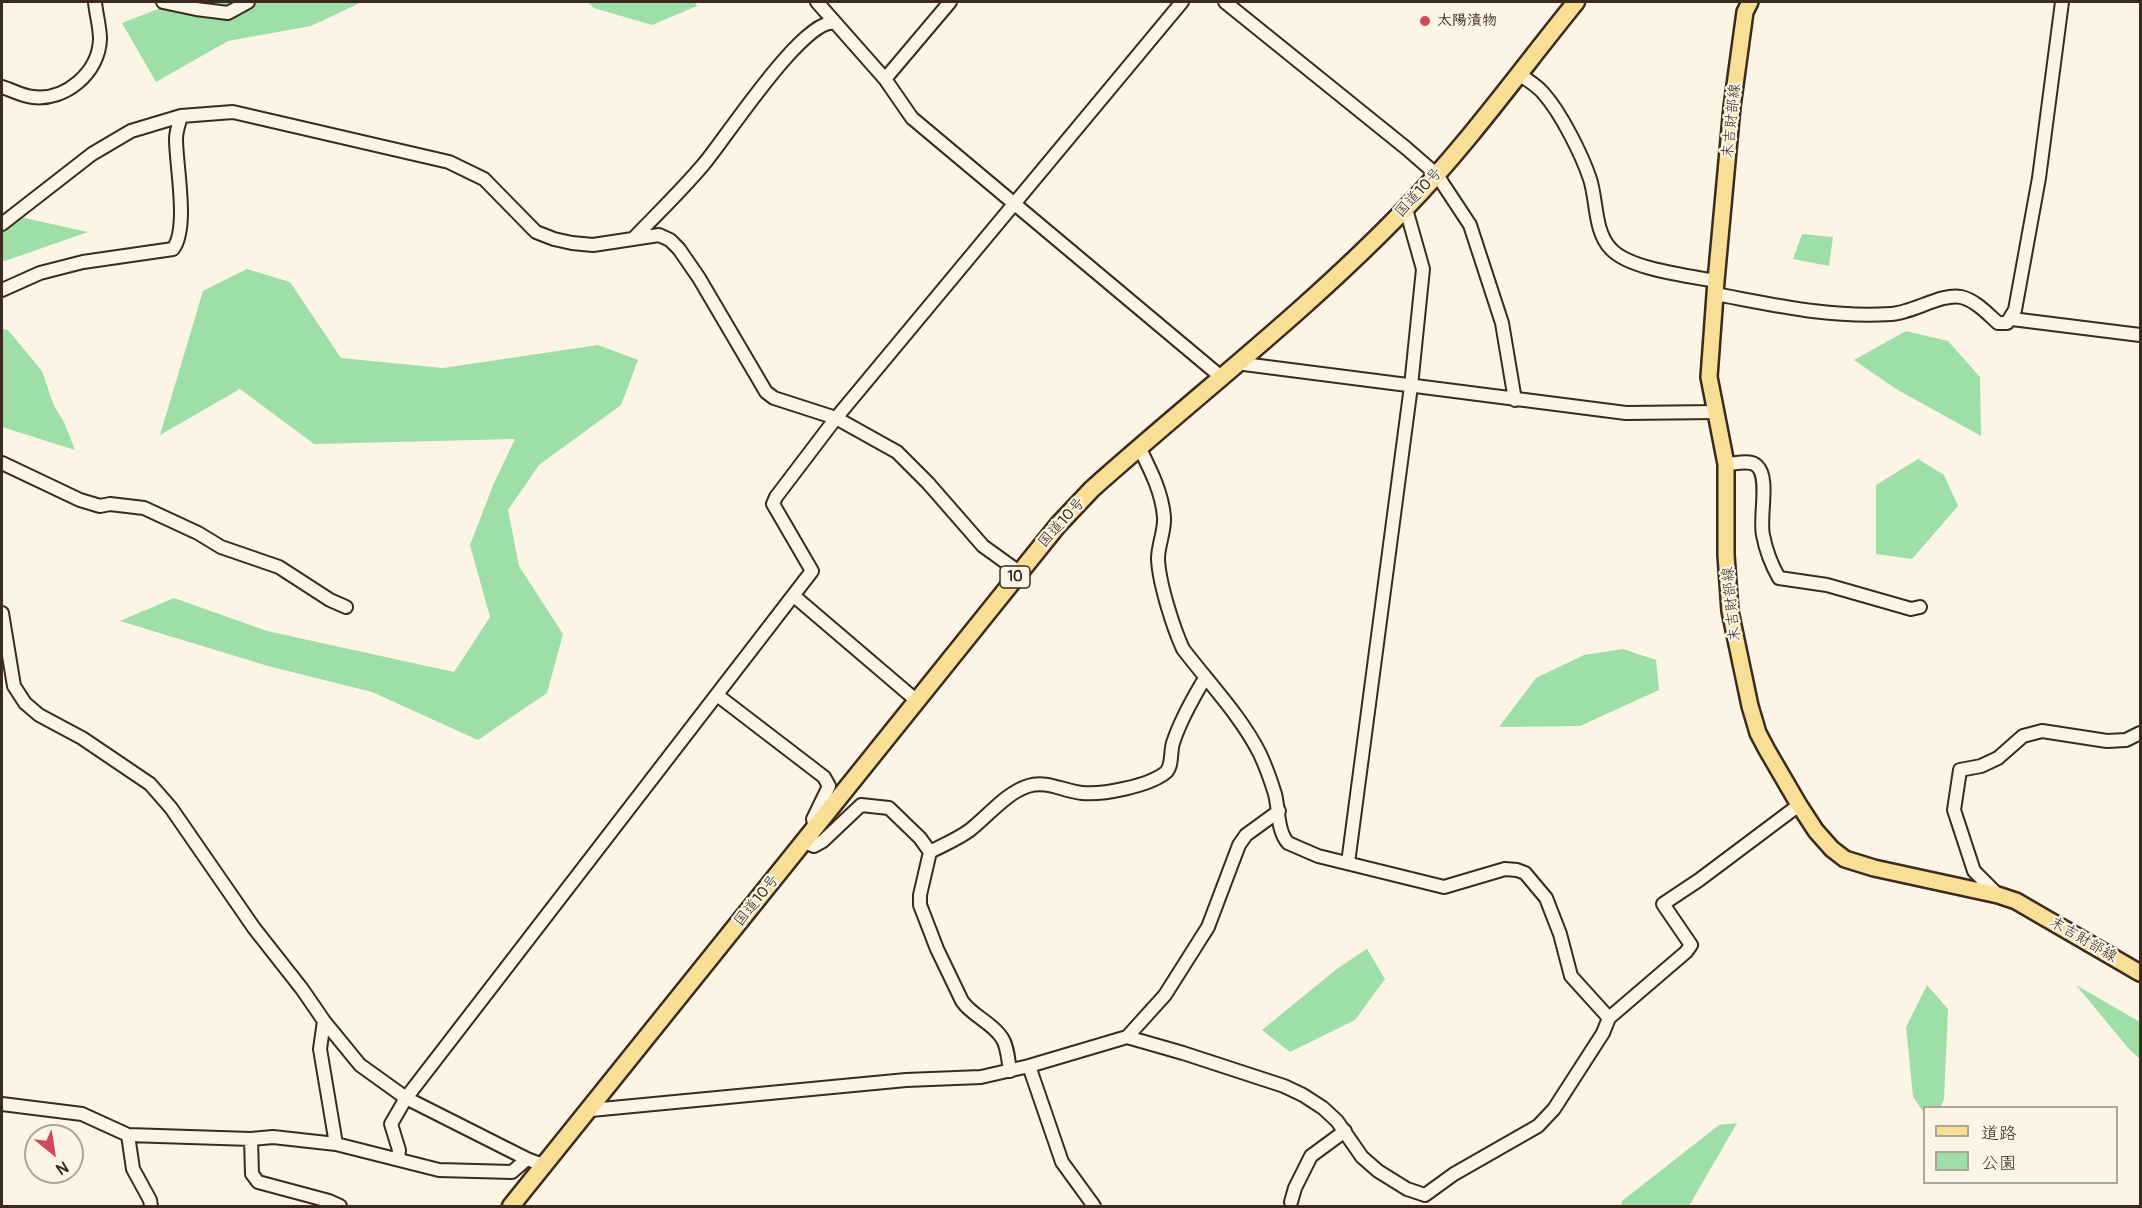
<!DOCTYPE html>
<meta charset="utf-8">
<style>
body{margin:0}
#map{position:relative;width:2142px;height:1208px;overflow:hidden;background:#fcf5e5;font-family:Pangolin,"Klee One",sans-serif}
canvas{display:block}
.frame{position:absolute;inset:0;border:3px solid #3b2a1e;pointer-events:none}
.legend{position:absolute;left:1923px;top:1106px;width:195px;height:78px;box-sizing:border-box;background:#fcf5e5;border:2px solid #afa495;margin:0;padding:8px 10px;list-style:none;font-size:18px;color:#3b2a1e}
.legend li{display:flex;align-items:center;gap:12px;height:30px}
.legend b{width:30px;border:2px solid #afa495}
.north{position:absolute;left:24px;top:1124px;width:60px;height:60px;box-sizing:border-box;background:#fcf5e5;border:2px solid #afa495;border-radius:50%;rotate:150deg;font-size:16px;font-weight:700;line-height:24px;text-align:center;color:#3b2a1e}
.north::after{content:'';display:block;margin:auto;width:21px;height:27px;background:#d1495b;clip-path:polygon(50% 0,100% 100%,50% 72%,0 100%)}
</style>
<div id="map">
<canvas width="2142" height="1208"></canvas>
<div class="frame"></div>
<ul class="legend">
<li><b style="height:8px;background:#f9df96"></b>道路</li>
<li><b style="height:16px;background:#9edea7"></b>公園</li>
</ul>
<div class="north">N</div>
</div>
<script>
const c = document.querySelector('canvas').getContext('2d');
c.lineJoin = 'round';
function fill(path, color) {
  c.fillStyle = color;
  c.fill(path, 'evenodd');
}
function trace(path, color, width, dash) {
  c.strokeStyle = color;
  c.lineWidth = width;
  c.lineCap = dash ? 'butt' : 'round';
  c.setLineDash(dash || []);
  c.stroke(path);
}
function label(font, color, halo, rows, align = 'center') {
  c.font = font + ' Pangolin,"Klee One",sans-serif';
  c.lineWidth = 4.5;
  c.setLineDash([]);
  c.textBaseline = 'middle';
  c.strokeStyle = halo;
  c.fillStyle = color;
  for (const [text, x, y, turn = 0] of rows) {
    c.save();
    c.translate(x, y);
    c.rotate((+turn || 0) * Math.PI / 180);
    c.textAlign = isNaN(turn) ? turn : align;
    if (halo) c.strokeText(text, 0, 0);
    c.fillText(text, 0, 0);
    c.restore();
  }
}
fill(new Path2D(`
 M176,2H362L311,26L228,41L156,82L122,23Z
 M587,2H695L697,6L652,25L594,8Z
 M2,213L88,232L5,261L2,260Z
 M1802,234L1833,237L1829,266L1793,259Z
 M247,269L290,282L341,358L443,368L598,345L638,360L621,405L539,465L508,510L519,566L563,634L547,693L478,740L372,692L268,666L120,621L174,598L267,631L454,672L490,617L470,545L494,483L515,439L314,444L240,389L160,435L203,291Z
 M2,329L8,330L42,371L54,406L64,422L75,450L2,427Z
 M1906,331L1948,341L1980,377L1981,436L1896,389L1854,360Z
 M1918,459L1944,475L1958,506L1912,559L1876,554V485Z
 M1623,649L1656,660L1659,690L1580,726L1499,727L1536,678L1584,655Z
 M1367,949L1385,979L1355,1020L1290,1052L1262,1030L1338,968Z
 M1927,985L1948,1009L1944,1099L1941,1107L1924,1108V1113L1913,1097L1906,1027Z
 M2076,985L2140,1022V1059L2129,1049Z
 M1737,1123L1689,1206H1621L1622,1201L1719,1125Z`), '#9edea7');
const minor = new Path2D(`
 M163,2L196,9L228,13L248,2
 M817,2L885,79L912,118L1220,376
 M1225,2L1406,148L1437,175L1470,225L1502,323L1515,400
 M1519,74C1527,80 1538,86 1544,94C1561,113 1582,155 1590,179C1597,200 1594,232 1611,249C1629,269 1689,276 1716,281
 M885,79L950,2
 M2,87C12,90 22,96 33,97C65,101 99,73 100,39C100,27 96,14 95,2
 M2,224L92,154L131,131L181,116L233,112L449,162L484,179L536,232L554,239L572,243L593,245L659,235L670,240L679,249L699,278L766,392L774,398L836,418L897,452L928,483L983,546L1019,572
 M633,239C657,214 681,191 703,165C724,141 804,16 835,23
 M2,290L40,273L83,262L173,249C189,228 176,166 176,139C176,131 179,124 181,116
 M1715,294C1775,305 1829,318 1891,314C1913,313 1941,293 1961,297C1975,300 1988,314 1998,323H2007L2015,310L2039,178L2062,2
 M2012,319L2140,335
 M1236,363L1626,413L1717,412
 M1139,447C1150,469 1162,492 1164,517C1165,531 1158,545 1158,559C1159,583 1173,627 1183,649C1209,683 1241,716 1260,754C1266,767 1271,781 1275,794C1279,809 1277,831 1288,843L1318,856L1444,887L1505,869L1517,870L1525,873L1546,898L1560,934L1571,976L1609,1018
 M2,463L80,500L100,506L110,504L144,508L198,533L221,547L279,567L330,600L346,607
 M1726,464C1735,464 1750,459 1757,466C1770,477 1759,518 1763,535C1766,551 1771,564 1779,578L1827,585L1911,609L1920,607
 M794,596L917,701
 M2,613L14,686L25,703L39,715L82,738L150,784L171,808L254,928L302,989L324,1021L360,1065L406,1098L527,1159L543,1165
 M717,695L824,777L829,786L813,819L815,828
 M804,842L814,846L823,841L861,805L889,808L920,838L930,852
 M1348,863L1411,386L1423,269L1406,209
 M1998,895L1974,871L1954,810L1960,770L1981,766L1998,758L2023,736L2042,731L2107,741L2126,740L2140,733
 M324,1021L320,1049L336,1144
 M1127,1037L1165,995L1208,927L1239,845L1246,835L1279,811
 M1029,1066L1062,1162L1094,1206
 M1010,1071C1008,1060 1008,1047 1002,1038C992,1022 972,1016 962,1001L937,949L920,905V895L930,852C943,845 958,839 970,830C988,816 1006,793 1028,786C1047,780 1063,791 1082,793C1103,795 1148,786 1165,773C1173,767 1170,752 1173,743C1180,721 1193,698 1205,678
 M2,1104L82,1114L128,1135L251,1139L273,1137L336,1144L439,1170L512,1172L527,1159
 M591,1110L906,1080L981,1077L1029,1066L1127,1037L1183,1053L1284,1086L1303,1095L1323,1108L1337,1121L1362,1157L1378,1171L1407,1189L1425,1195
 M128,1135L133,1169L150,1200L151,1206
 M251,1139L252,1174L258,1182L329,1201L340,1206
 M398,1158L399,1150L391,1124L406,1098L812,571L773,504L776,497L836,418L1182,2
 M1425,1195L1454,1174L1538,1126L1554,1109L1603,1033L1609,1018L1686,952L1691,945L1663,904L1699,880L1799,805
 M1291,1202L1295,1188L1311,1156L1345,1131`);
const major = new Path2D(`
 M1750,2L1745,12L1732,107L1716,281L1709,377L1726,464V555L1730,611L1750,706L1758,733L1767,750L1799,805L1816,831L1832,849L1845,859L1874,868L1998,895L2016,901L2140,973`);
const highway = new Path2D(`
 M511,1206L1058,525L1092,489C1196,396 1308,310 1405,209C1467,145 1520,71 1576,2`);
trace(minor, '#3b2a1e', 16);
trace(major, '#3b2a1e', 20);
trace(highway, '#3b2a1e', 21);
trace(minor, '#fcf5e5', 12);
trace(major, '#f9df96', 15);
trace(highway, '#f9df96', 16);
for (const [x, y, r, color] of [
 [1425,21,6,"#d1495b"]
]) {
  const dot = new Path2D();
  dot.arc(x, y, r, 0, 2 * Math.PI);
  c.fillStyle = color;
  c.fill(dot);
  trace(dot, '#fcf5e5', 2);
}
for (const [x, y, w] of [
 [1015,577,30]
]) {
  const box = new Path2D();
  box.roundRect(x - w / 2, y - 11, w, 22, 4.5);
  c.fillStyle = '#fcf5e5';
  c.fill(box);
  trace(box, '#3b2a1e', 1.5);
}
label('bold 14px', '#3b2a1e', null, [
 ["10",1015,577]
]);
label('bold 15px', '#3b2a1e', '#fcf5e5', [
 ["太陽漬物",1437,21]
], 'left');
label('15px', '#3b2a1e', '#fcf5e5', [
 ["末吉財部線",1732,121,-84],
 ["国道10号",1419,193,-47],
 ["国道10号",1062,523,-48],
 ["末吉財部線",1732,604,-96],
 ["国道10号",757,901,-51],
 ["末吉財部線",2083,940,30]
]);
</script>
